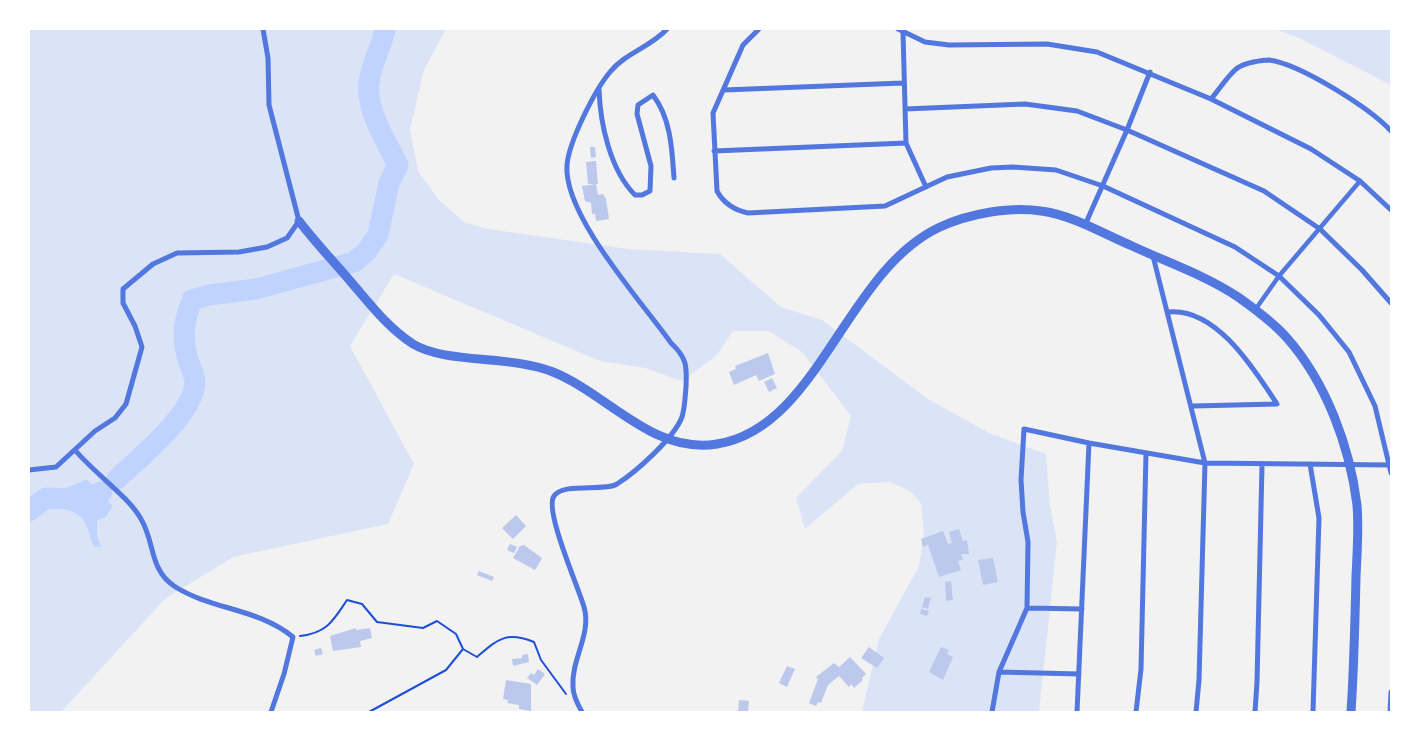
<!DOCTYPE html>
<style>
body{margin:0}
#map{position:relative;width:1420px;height:741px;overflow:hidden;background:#f2f2f2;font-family:"Fira Sans Condensed",sans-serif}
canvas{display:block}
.frame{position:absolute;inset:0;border:30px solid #fff;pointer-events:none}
</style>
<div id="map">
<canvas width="1420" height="741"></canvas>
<div class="frame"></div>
</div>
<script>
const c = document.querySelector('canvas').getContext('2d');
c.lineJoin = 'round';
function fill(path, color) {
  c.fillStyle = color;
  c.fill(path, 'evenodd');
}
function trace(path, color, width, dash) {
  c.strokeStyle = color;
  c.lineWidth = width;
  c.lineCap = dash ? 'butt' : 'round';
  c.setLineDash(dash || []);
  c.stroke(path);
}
fill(new Path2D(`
 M29,29H446L424,70L410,129L418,171L439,200L464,222L488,229L628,249L720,254L781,307L822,320L928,399L989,433L1046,454L1050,506L1057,542L1039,712H862L879,639L919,566L924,535L921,503L910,491L889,482L858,484L805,529L796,498L842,451L851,416L802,352L769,331H733L716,356L682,381L645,368L600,361L394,274L350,346L414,464L388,524L233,557L165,599L61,712H29Z
 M1275,29H1391V85L1301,39Z`), '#dbe4f7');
fill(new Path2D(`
 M86,479L113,506L106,517L97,521V536L101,547L93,546C90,536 87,520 77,514C64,505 41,508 29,518L30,501C48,490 69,490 86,479Z`), '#bfd3fe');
trace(new Path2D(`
 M117,479C139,458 195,413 195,382C195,374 189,365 187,356C182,334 184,321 192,300L209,295L256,289L354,262L366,252L378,235L389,183L398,165C385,139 363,106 370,77C373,60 382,46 385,29
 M29,511L46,498L78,499L102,492`), '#bfd3fe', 21);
fill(new Path2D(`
 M590,147H595L596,157L591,158Z
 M596,161L598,184H588L586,162Z
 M596,184L598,195L603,194L606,199L609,219L596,221L595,214H592L591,203L585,201L582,186Z
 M768,353L775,374L759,381L756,375L734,385L729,372L736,369L735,366Z
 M772,378L777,388L769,392L764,382Z
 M516,515L526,526L513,539L502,528Z
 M959,529L963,541L967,540L969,554H961L963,560L958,561L961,570L939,577L928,545L923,547L921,539L943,531L948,544L952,543L949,532Z
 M510,544L517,547L514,553L507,550Z
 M524,545L542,558L535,570L513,558L520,546Z
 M993,558L998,582L983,585L978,560Z
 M479,571L494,577L492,581L477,575Z
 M951,581L953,600L946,601L945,582Z
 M925,597L931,598L928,609L922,607Z
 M921,609L929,611L927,616L920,614Z
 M356,628V630L370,628L372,638L360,641L361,647L333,651L330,636Z
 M869,647L884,658L877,668L861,658Z
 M941,647L949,650L947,654L953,657L943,680L929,672Z
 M321,648L323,654L316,656L314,650Z
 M528,654L529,662L513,666L512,659L522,658V655Z
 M850,657L866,674L862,678L863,680L854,688L851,684L849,687L839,676L828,685L821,703L818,702L816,706L809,703L818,679L816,677L834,663L839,667Z
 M787,666L795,669L787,687L779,683Z
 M538,669L545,674L537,685L527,678L531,673L534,675Z
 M506,680L531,684V711L519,709V705L507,703L508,700L503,699Z
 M739,700L749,701L748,712H738Z`), '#bdc9ec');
trace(new Path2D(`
 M300,636C327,633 333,621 347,600L362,604L377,622L423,628L437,621L456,634L463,649L477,657C498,639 506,631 534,642L541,660L566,694
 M369,712L446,670L463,649`), '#1d4ed8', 2);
trace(new Path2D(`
 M1255,310L1279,276L1360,181`), '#5277de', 4.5);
trace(new Path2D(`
 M759,29L743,45L713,113L717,191C724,204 734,210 748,213L885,206L947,177L991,168L1013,167L1056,170L1103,186L1235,247L1279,276L1319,315L1349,352L1375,406L1391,473
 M898,29L925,42L949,45L1047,44L1097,52L1211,99L1311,149L1360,181L1391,210
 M903,32L906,143L926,187
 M599,89C600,123 610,170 635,195H642L650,191L651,166L637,114L638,105L653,95C671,119 672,149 674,178
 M724,90L903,83
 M1211,99C1218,91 1231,71 1239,67C1245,63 1262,60 1269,60C1300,64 1370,108 1391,131
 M905,109L1025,104L1077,111L1127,130L1264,191L1320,229L1362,270L1391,303
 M714,151L906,143
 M1085,225L1127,130L1150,72
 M1153,256L1205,463L1199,680L1196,712
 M1168,312C1216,307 1254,369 1277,404L1193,406
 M75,450C93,472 129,497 141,519C155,542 149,569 174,586C211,610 258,608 293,637L284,674L271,712
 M1310,464L1319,518L1313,712
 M29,470L56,467L95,431L115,418L126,404L142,347L135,326L123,303V289L153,264L177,253L239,252L267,247L287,238L299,221L269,105L268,58L263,29
 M1027,608L1082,609
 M999,672L1079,674
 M582,712C578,705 573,696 573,687C571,659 592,634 584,607C578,586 544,510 554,496C564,482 603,492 617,484C636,472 674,438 682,417C685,407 685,397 686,387C687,366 687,358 671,343C642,302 563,215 567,165C569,141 595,90 610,72C625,53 651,47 667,29
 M992,712L999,672L1027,608L1028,542L1023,512L1021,480L1024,429L1089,443L1205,463L1391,465
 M1077,712L1089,443
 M1136,712L1141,669L1146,453
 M1255,712L1257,682L1262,465
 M1390,712L1391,692`), '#5277de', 5);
trace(new Path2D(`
 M299,221C315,242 334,262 351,282C370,304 388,328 413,344C446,364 511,355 553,372C608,394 653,455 717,444C819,428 845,271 940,227C968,214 1010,206 1041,211C1072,215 1102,233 1130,245C1166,262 1205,275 1238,297C1255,309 1273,322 1287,338C1326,382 1350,447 1357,505C1359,528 1357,553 1356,577C1355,622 1354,667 1351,712`), '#5277de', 9);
</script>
